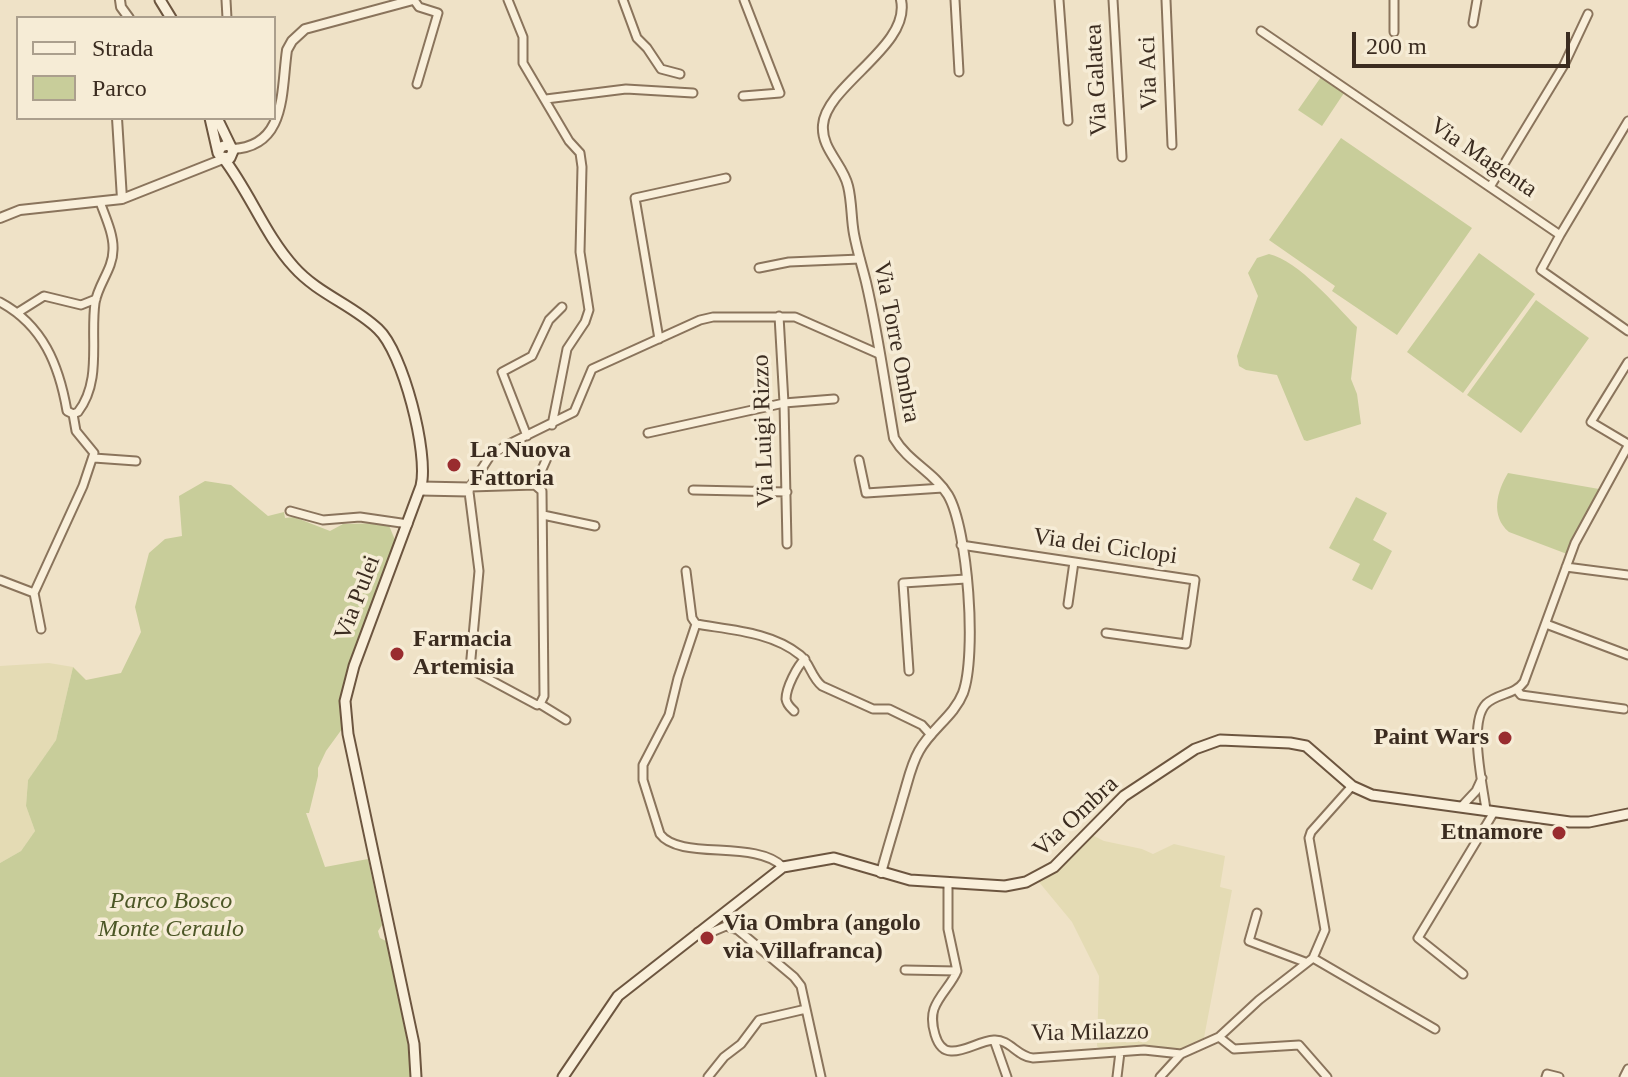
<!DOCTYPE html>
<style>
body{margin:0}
#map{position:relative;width:1628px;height:1077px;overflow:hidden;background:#efe2c7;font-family:"Times New Roman",serif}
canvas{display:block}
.legend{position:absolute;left:16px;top:16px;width:260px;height:104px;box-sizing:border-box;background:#f6ecd6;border:2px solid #ab9f8d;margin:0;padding:10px 14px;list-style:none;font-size:24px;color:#3b2c20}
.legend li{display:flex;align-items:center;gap:16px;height:40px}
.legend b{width:40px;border:2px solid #ab9f8d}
.scale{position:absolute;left:1352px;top:32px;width:218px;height:36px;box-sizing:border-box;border:4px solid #3b2c20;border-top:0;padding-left:10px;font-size:24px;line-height:28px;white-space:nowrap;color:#3b2c20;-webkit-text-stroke:6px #f6ecd6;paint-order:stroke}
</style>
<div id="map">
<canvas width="1628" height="1077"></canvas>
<ul class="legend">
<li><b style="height:10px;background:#f9efda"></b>Strada</li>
<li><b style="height:22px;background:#c8cd9a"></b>Parco</li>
</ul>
<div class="scale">200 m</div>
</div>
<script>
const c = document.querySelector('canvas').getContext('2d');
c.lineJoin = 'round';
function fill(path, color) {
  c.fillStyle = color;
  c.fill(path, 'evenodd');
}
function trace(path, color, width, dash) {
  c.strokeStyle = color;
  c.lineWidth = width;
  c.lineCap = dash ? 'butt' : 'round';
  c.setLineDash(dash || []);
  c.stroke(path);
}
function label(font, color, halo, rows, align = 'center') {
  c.font = font + ' "Times New Roman",serif';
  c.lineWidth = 7;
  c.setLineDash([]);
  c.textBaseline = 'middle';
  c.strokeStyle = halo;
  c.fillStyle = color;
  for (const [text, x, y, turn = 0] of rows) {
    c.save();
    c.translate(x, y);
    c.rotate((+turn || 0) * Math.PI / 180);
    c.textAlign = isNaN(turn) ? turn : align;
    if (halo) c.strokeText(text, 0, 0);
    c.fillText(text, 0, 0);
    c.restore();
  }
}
fill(new Path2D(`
 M49,663L73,667L56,740L28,780L26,806L35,831L21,851L0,863V666Z
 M1092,835L1104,841L1142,849L1153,854L1174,844L1225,856L1220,887L1232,890L1203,1043L1201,1041L1183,1050L1143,1045L1099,1048L1097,1046L1099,976L1072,922L1039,882L1059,869Z`), '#e4dbb4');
fill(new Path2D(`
 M1321,77L1344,93L1322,126L1298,110Z
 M1341,138L1472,228L1397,335L1332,291L1335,286L1269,240Z
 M1479,253L1535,294L1463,393L1407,352Z
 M1269,254C1299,261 1335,305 1357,327L1351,379L1357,394L1361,424L1307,441L1304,440L1277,375L1246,370L1239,366L1237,356L1258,296L1248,273L1257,258Z
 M1536,300L1589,338L1521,433L1467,395Z
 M1508,473L1599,489L1567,554L1509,532C1490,516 1497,491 1508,473Z
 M205,481L231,485L268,516L284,512L285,518L294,517L330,531L343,524L388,523L395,540L346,673L340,704L342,729L326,751L318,768V776L309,813H306L325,867L368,859L382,925L378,931L380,938L386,941L410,1054L412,1077H0V863L21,851L35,831L26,806L28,780L56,740L73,667L86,680L121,673L141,632L135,607L149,553L165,539L182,536L179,496Z
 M1356,497L1387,513L1373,540L1392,551L1372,590L1352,580L1360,564L1329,548Z`), '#c8cd9a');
const minor = new Path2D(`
 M226,0L227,18
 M414,0L419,7L438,13L417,84
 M508,0L523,37V63L569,141L580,153L582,167L580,252L589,310L585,322L567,349L552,425
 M623,0L637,38L647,48L661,69L680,74
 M955,0L959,72
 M1059,0L1068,121
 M1113,0L1122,157
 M1166,0L1172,145
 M1394,0V32
 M1473,23L1477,0
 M1261,31L1560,235L1541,270L1628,331
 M743,96L780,93L744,0
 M546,99L626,89L693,93
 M1490,187L1564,65L1588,14
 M1560,235L1628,121
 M759,268L789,262L860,259
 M0,302C43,325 59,365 67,411L73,414L78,412C102,381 90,339 95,303C98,284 113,269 113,250C114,235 105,216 100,202
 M17,313L44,296L81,305L96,299
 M779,316L784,403L787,544
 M659,339L635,198L726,178
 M1628,362L1591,422L1628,444
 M648,433L784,403L834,399
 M527,436L502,372L532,356L549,320L562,307
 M94,458L136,461
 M859,460L866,493L943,488
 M535,485L547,458
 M421,486L470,487L490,456L507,445L574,412L592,369L700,320L713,317H795L879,354
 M693,490L787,492
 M420,491L469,492L470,487L535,485L542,491L544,696L540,704L537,705L470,669L479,571L469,492
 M290,511L323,520L360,517L408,524
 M543,515L595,526
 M961,545L1195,580L1186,644L1106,633
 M1566,567L1628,575
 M686,571L692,618L696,624
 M0,580L34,593L83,486L94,453L76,431L73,414
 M34,593L41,629
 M1068,604L1074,562
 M696,624L678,678L669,715L643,765V780L660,834C680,861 756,839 783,867
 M696,624C731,630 772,632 800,655C810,663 811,677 822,686L873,709H889L922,725L931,735
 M1546,624L1628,655
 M909,671L903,583L966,579
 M1517,690L1521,695L1624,709
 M540,704L566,720
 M794,711C790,707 787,705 786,699C786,688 797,666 805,659
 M1461,807L1476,791L1482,778
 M1486,810C1483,785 1468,723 1486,704C1497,693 1515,695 1524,682L1575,543L1628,446
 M948,883V929L957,971C952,984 939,995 934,1009C930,1021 935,1051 951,1051C965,1052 979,1041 994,1040C1009,1039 1018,1057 1033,1058L1144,1050L1181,1054
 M1257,913L1249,941L1305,962
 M698,932L707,934L726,926L738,930L794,977L801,986L821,1077
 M1313,958L1435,1029
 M905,970L957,971
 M1463,974L1418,938L1494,812
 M1219,1037L1234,1049L1299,1045L1327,1077
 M994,1040L1007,1077
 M708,1077L724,1057L741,1044L759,1020L806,1009
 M1117,1077L1120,1052
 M1160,1077L1181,1054L1219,1037L1259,1000L1313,958L1325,930L1309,838L1311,832L1352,786
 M1546,1077L1547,1074L1559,1077
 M1624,1077L1628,1069`);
const tertiary = new Path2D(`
 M120,0L121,7L129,18
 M117,118L122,199
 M232,149C287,147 281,91 287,50L292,41L305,29L413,0
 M0,218L20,210L122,199L223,159
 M881,873C888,847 896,822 903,797C908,781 911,765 919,751C931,729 954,716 963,693C977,655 968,529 948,495C934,472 908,462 894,438C885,386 878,333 866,282C862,266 857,250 854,234C851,218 852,202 848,186C843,164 821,149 823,125C826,85 911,46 901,0`);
const secondary = new Path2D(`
 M160,0L171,18
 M210,118L218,153
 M217,118L232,149L233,151L230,158L221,157L218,153L221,147L227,145L231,147
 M224,159C250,193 265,235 294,267C318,294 353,305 378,329C403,352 429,454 421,486L354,666L345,701L348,734L414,1044L416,1077
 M563,1077L618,996L783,867L834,858L910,880L1005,886L1026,882L1054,867L1124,796L1195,749L1220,740L1290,743L1306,746L1352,786L1372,795L1570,822H1589L1628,814`);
trace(minor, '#8a745c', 11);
trace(tertiary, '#8a745c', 12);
trace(secondary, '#6c553f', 13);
trace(minor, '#f9efda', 7);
trace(tertiary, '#f9efda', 8);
trace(secondary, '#f9efda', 9);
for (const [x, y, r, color] of [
 [454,465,8,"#992c2f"],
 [397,654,8,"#992c2f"],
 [1505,738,8,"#992c2f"],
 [1559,833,8,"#992c2f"],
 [707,938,8,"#992c2f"]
]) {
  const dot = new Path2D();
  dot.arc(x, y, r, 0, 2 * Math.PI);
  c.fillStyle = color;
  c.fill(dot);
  trace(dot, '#f6ecd6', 3);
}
label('24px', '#3b2c20', '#f6ecd6', [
 ["Via Aci",1149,73,-92],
 ["Via Galatea",1097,80,-93],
 ["Via Magenta",1483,158,34],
 ["Via Torre Ombra",896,342,79],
 ["Via Luigi Rizzo",764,431,-92],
 ["Via dei Ciclopi",1105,547,8],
 ["Via Pulei",358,598,-69],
 ["Via Ombra",1076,817,-43],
 ["Via Milazzo",1090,1033,-1]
]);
label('bold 24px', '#3b2c20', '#f6ecd6', [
 ["La Nuova",470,451],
 ["Fattoria",470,479],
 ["Farmacia",413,640],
 ["Artemisia",413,668],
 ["Paint Wars",1489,738,"right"],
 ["Etnamore",1543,833,"right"],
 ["Via Ombra (angolo",723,924],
 ["via Villafranca)",723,952]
], 'left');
label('italic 24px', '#4c5726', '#f6ecd6', [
 ["Parco Bosco",171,902],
 ["Monte Ceraulo",171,930]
]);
</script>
